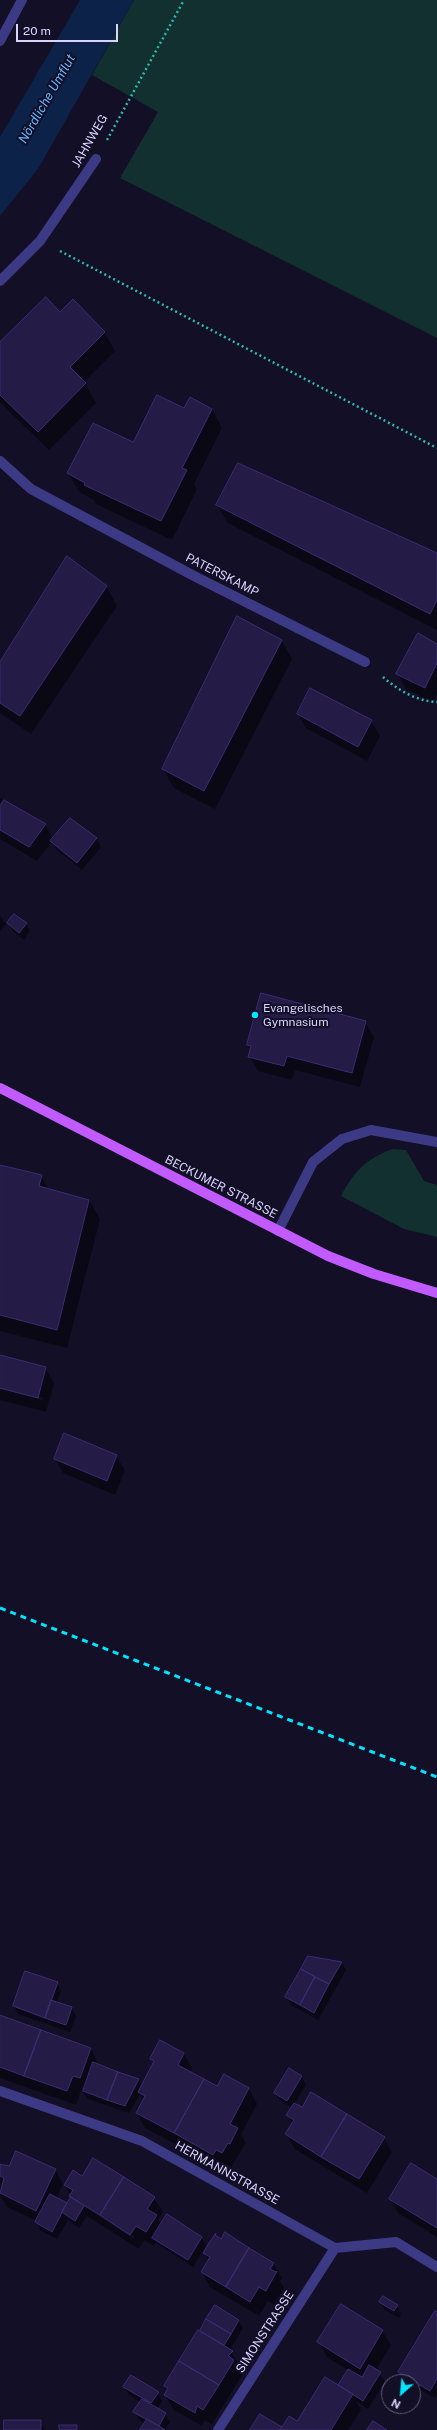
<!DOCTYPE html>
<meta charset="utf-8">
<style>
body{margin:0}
#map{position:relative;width:437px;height:2430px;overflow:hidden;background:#130f26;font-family:"Public Sans",sans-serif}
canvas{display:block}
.north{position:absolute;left:381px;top:2374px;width:40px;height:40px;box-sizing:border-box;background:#130f26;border:1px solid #625e7d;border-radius:50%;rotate:207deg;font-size:11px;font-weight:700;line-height:16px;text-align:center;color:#d9d4ff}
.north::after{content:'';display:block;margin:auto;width:14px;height:18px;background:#00e5ff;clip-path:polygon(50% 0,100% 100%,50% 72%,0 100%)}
.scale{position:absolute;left:16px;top:24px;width:102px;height:18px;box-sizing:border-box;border:2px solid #d9d4ff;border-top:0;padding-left:5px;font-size:12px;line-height:14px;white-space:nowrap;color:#d9d4ff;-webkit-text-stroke:3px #130f26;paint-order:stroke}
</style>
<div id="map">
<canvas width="437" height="2430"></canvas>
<div class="north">N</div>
<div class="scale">20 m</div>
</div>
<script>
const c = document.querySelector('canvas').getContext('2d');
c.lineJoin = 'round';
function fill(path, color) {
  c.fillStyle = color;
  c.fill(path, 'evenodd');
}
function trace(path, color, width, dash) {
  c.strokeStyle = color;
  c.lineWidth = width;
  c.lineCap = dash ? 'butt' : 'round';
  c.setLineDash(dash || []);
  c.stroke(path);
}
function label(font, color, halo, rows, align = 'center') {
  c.font = font + ' "Public Sans",sans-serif';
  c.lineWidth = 4;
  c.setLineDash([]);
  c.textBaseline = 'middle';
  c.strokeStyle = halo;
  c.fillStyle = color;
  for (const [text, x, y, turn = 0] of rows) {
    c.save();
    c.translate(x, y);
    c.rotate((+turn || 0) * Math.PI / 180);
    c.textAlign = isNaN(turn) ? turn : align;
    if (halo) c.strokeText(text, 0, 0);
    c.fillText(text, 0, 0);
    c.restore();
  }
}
fill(new Path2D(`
 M134,0H437V338L120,178L158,112L92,75Z
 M392,1149L406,1150L424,1181L437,1185V1237L404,1229L341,1196C355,1170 365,1160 392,1149Z`), '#12302f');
fill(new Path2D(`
 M80,0H134L38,169L0,216V137Z`), '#0c2248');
fill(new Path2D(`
 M60,313L104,332L115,351L84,382L96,403L49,450L0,402V344Z
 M212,409L222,428L194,484L197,489L172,540L96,504L94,500L79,492L68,473L133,444L185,410ZM206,419H208L181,472H179Z
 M217,505L437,554V630L228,523Z
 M67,557L107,587L117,606L31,734L0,713V664Z
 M281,640L292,659L215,809L174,788L163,769Z
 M437,645V694L433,702L406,689L398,674Z
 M311,689L371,721L380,736L367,761L306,728L298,714Z
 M0,798L45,825L53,839L70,819L97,839L101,847L82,870L56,849L52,841L37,861L0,839Z
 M0,915L6,924L0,931Z
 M8,923H26L30,931L24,940L13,931Z
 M365,1022L374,1037L360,1087L295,1070L292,1080L258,1071L249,1056L251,1050L248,1045Z
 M0,1166L41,1176L49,1190L89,1200L100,1219L67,1348L0,1331Z
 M0,1356L45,1368L54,1383L46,1412L0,1400V1389L43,1400V1398L0,1387Z
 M116,1456L125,1470L115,1495L63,1473L55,1459Z
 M309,1957L341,1962L346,1970L318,2020L291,2005L286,1997Z
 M57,1983L61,1991L57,2003L72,2008L76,2016L70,2032L18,2014L14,2006Z
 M0,2016L91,2048L98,2065L139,2079L142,2086L154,2064L151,2059L160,2041L184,2054L192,2068L190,2073L218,2088L224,2076L249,2089L257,2104L241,2134L246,2143L231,2167L225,2164L222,2169L145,2128L137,2113L144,2101L140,2094L129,2113L88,2099L81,2090L76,2105L0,2078Z
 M289,2070L302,2077L306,2085L294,2104L384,2138L392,2152L367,2193L295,2149L286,2134L293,2124L288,2115L292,2108L280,2100L275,2093Z
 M1,2163L10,2167L55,2169L63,2184L57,2198L68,2204L72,2198L65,2185L82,2178L154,2198L163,2212L158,2219L162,2225L167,2216L202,2238L206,2246L193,2267L156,2243L154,2246L144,2240L139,2249L87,2216L79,2228L68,2220L57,2239L40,2230L37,2221L7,2207L0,2195ZM79,2201L135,2237L134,2239L79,2203Z
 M437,2181V2237L398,2213L390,2199Z
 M204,2253L273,2263L282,2278L280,2281L284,2288L274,2305L268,2301L259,2316L210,2287L202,2272L209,2261Z
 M380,2302L397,2306L401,2314L399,2318L385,2310Z
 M437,2313V2394L434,2398L413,2385V2382L404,2380L400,2372Z
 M238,2320L243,2328L230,2350L239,2365L237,2368L242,2375L212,2424L205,2420L202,2426L174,2410L165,2395L168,2391L165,2386L202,2334L201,2331Z
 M382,2331L391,2345L376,2370L385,2381L368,2409L356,2401L361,2410L348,2430H252L281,2428L297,2422L338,2386L348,2370L327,2357L319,2342Z
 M124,2387L158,2393L162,2401L157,2409L165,2414L170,2422L165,2430H141L145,2424L139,2420L135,2412L141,2402L129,2395ZM137,2413L147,2419V2421L136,2415Z
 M40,2421L45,2430H5Z`), '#0007');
const building = new Path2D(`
 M46,297L60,312L73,299L105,332L70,367L86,383L38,432L0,395V342Z
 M157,395L184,408L190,397L212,409L182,468L187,470L161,521L84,485L85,483L67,473L93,423L133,442Z
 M238,463L437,553V600L430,614L216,505Z
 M67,556L107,586L20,716L0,703V662Z
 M237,616L282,640L204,791L162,769Z
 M418,633L437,644V663L425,688L396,674Z
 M310,688L372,720L358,747L297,714Z
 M4,800L46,824L29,847L0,830V806Z
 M70,818L97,838L77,863L50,841Z
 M14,914L27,923L19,933L7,923Z
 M261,993L366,1021L352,1073L287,1056L284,1066L248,1057L251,1046L247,1045Z
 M0,1165L42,1175L39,1186L89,1200L57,1330L0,1315Z
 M0,1355L46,1367L38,1398L0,1388Z
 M64,1433L117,1455L107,1481L54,1459Z
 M308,1956L342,1962L329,1984L301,1969Z
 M301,1969L315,1977L300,2005L285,1997Z
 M25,1971L58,1982L45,2018L13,2006Z
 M315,1977L329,1984L314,2013L300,2005Z
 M51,2000L72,2007L66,2025L45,2018Z
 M0,2015L41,2030L24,2076L0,2067Z
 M41,2030L91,2048L80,2078L73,2076L67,2091L24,2076Z
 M160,2040L184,2053L178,2065L204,2079L174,2133L136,2113L145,2096L138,2092L154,2061L150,2059Z
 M93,2062L118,2072L107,2100L83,2091Z
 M289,2068L302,2076L287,2101L274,2093Z
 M118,2072L139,2079L125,2106L107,2100Z
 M224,2074L249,2088L230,2124L238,2128L230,2144L228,2143L222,2153L216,2150L213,2155L174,2133L204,2079L217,2086Z
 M311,2092L347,2114L321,2157L285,2134L294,2120L286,2115L294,2103L302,2107Z
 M347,2114L385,2137L359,2179L321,2157Z
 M16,2151L56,2169L36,2211L0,2193L4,2178L0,2176V2164L9,2166Z
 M93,2158L124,2177L100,2215L69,2196L73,2190L64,2185L73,2170L82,2176Z
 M411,2163L437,2179V2228L389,2199Z
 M124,2177L155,2197L147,2209L157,2215L146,2232L136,2226L130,2235L100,2215Z
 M50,2194L67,2203L52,2232L35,2222Z
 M71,2197L84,2206L75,2221L62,2212Z
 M167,2214L202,2237L188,2260L152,2238Z
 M225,2232L249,2248L226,2287L201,2272L210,2257L203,2253L209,2243L216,2233L215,2235L221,2239Z
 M249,2248L274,2263L270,2269L276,2272L277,2271L266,2291L259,2287L250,2302L226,2287Z
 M383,2296L398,2305L394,2311L379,2302Z
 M341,2304L383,2330L360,2369L317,2342Z
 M215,2305L239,2320L231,2334L206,2319Z
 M435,2311L437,2312V2379L430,2391L398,2372Z
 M206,2319L231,2334L224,2345L200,2331Z
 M198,2330L233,2351L228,2356L234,2360L219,2385L179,2361Z
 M179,2361L219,2385L203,2410L197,2406L195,2413L164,2395L168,2388L164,2386Z
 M369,2365L381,2372L363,2401L338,2385L348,2369L362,2377Z
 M131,2375L159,2392L151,2403L123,2387Z
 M325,2377L353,2394L331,2430H280L289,2416L297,2421Z
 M142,2399L166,2413L159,2426L133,2412Z
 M260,2414L282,2427L280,2430H250Z
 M147,2419L159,2426L165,2430H140Z
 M4,2420H41V2430H4Z
 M373,2421L387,2430H367Z
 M59,2425H77V2430H60Z`);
fill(building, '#241b47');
trace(building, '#3b2d73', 1);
trace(new Path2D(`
 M107,140L184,0
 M60,251L437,448
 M383,677C398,690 416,701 437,702`), '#2fb8b0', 2.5, [2, 3]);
trace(new Path2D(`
 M0,41L22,0
 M0,281L40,241L96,159
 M0,461L31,489L196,577L365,662
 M278,1231L313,1162L342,1139L371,1130L437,1142
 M0,2091L142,2141L335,2248L396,2242L437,2267
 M218,2430L335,2248`), '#3d3a85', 10);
trace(new Path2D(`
 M0,1088L328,1256L374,1274L437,1293`), '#c25bff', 10);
trace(new Path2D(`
 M0,1608L437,1777`), '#00e5ff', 3, [6, 5]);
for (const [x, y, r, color] of [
 [255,1015,4,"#00e5ff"]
]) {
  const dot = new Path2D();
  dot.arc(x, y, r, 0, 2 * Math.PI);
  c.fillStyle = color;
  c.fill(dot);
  trace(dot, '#130f26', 1.5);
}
label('12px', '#d9d4ff', '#130f26', [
 ["JAHNWEG",90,141,-60],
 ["PATERSKAMP",222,575,27],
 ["BECKUMER STRASSE",221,1187,27],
 ["HERMANNSTRASSE",227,2173,29],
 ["SIMONSTRASSE",265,2332,-57]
]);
label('12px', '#d9d4ff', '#130f26', [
 ["Evangelisches",263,1008],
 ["Gymnasium",263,1022]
], 'left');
label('italic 13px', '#62b6ff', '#130f26', [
 ["Nördliche Umflut",47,99,-60]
]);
</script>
